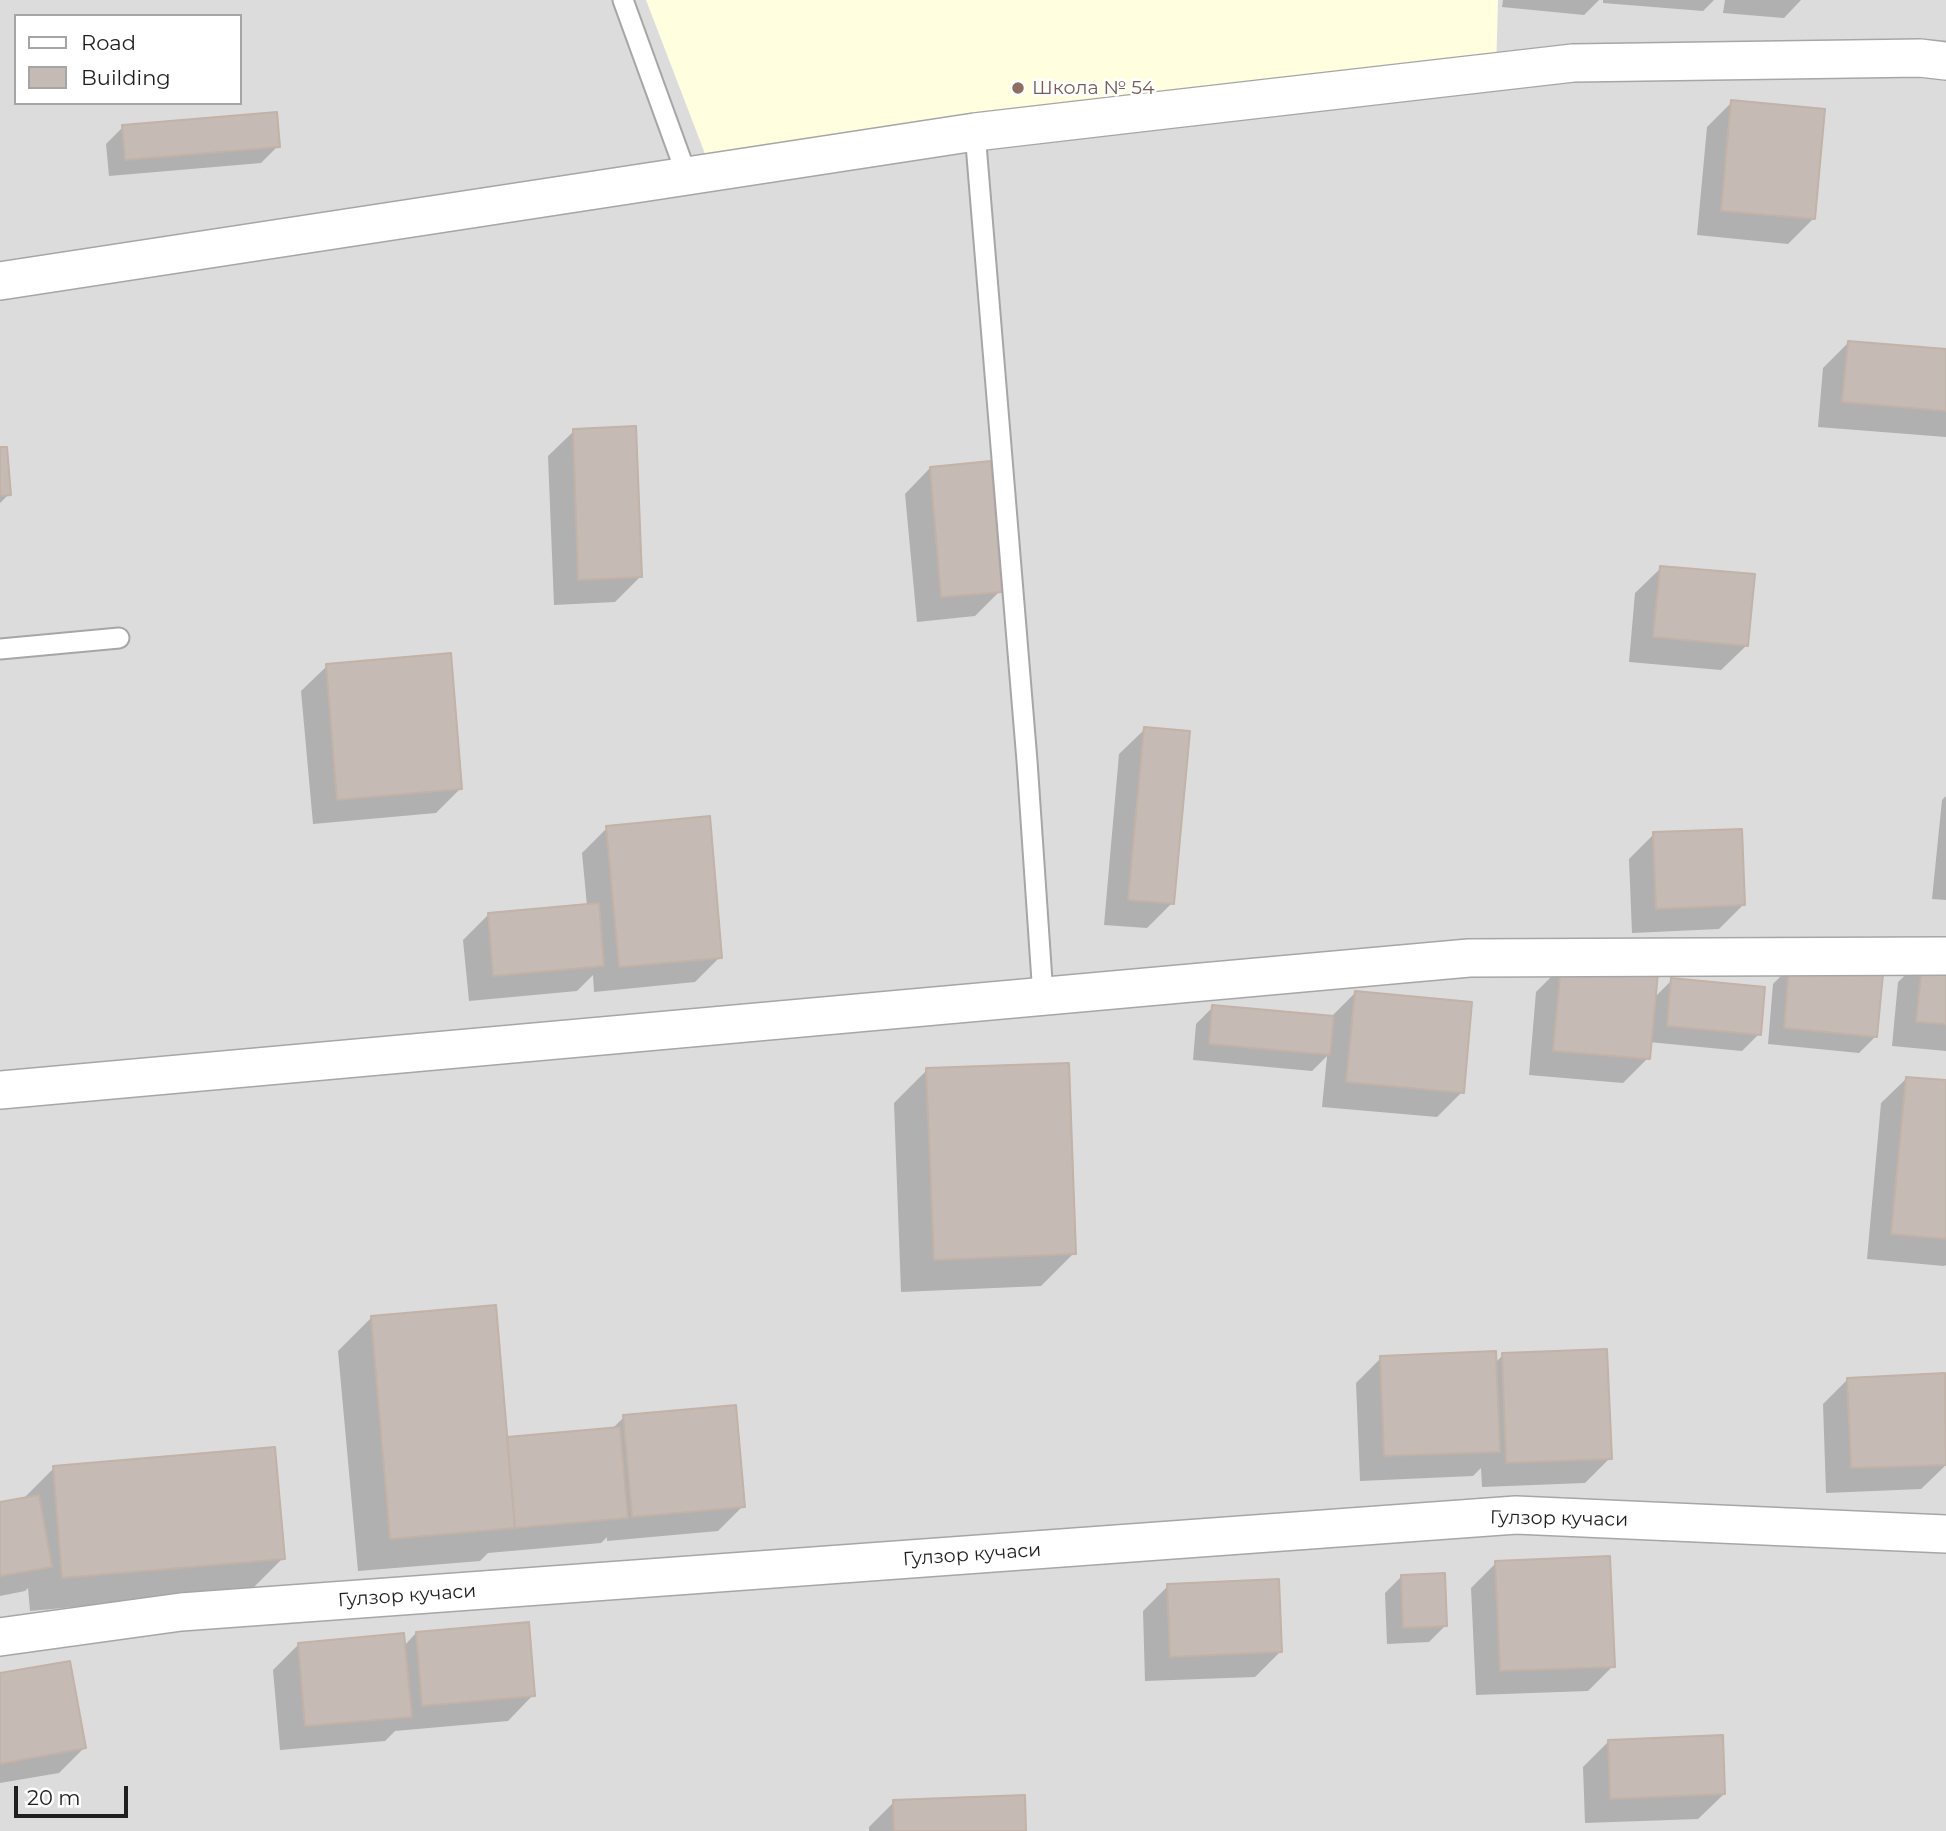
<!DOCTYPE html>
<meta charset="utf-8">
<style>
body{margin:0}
#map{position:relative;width:1946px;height:1831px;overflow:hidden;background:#f0ece5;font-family:Montserrat,sans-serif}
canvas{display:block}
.legend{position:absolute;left:14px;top:14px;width:228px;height:91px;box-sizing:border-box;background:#fff;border:2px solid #a5a5a5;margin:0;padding:9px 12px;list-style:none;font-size:21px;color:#1f1f1f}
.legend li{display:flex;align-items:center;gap:14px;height:35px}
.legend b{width:35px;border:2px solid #a5a5a5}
.scale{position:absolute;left:14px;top:1786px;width:114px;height:32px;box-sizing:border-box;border:4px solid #1f1f1f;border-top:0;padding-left:9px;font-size:21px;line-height:24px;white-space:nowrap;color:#1f1f1f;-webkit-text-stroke:5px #fff;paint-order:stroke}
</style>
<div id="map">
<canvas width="1946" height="1831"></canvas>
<ul class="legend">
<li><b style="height:9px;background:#fff"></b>Road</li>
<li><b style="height:19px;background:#c5bbb4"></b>Building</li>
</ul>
<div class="scale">20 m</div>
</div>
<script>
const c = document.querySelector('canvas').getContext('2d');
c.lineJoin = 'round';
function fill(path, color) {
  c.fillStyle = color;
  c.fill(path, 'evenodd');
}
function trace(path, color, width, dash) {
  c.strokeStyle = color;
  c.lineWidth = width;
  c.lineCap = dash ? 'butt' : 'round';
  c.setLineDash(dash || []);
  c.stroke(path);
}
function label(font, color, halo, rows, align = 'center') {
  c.font = font + ' Montserrat,sans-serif';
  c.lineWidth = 5;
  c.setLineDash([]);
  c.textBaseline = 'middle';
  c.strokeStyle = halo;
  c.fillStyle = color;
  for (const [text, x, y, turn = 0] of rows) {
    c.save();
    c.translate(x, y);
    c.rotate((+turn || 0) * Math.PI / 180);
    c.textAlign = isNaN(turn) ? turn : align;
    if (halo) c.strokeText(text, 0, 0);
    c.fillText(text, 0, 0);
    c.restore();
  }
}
fill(new Path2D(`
 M0,0H1946V1831H0ZM16,16H240V103H16Z`), '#dddcdc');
fill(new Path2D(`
 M646,0H1498L1496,72L712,172Z`), '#fffedf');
fill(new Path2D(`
 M1503,0H1599L1584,15L1502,7Z
 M1603,0H1714L1703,11L1603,3Z
 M1725,0H1801L1784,18L1723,13Z
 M1732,102L1813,219L1788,244L1697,235L1707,127Z
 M123,127L278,146L261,163L109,176L106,144Z
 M1848,343L1946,351V437L1818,427L1823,368Z
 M574,431L640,577L615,602L554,605L548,456Z
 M0,449L9,494L0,503Z
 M930,468L1000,591L975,616L917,622L905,494Z
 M1661,568L1747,645L1721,670L1629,662L1635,593Z
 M327,666L461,788L436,813L313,824L301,691Z
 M1145,729L1172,903L1147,928L1104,925L1119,754Z
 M1946,796V900L1932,899L1942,800Z
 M607,828L720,957L695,982L594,992L593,975L577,991L469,1001L463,940L489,914L587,906L582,853Z
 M1654,834L1744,904L1719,929L1632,933L1629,859Z
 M1924,957L1946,959V1051L1892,1046L1898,982Z
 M1561,967L1654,998L1672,980L1759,1034L1742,1051L1649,1042L1648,1058L1623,1083L1529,1075L1536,992Z
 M1790,967L1876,1036L1859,1053L1768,1044L1773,984Z
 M1355,993L1462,1092L1437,1117L1322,1107L1327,1056L1312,1071L1193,1060L1196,1024L1213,1007L1330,1018Z
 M927,1070L1074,1253L1041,1286L901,1292L894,1103Z
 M1907,1078L1946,1082V1265L1944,1266L1867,1259L1881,1103Z
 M371,1318L506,1439L611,1430L624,1417L743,1506L718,1531L607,1541V1537L601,1543L488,1553L480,1561L358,1571L338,1351Z
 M1503,1355L1610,1458L1585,1483L1482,1487L1481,1468L1473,1476L1360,1481L1356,1383L1381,1358L1495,1363Z
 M1943,1375L1946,1465L1921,1489L1826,1493L1823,1404L1848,1379Z
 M54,1468L283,1558L250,1591L30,1611L28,1588L25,1591L0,1596V1503L23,1499Z
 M1496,1563L1613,1666L1588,1691L1476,1695L1471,1588Z
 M1402,1576L1445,1626L1429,1642L1387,1644L1385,1593Z
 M1168,1586L1280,1652L1255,1677L1145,1681L1143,1611Z
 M416,1633L533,1695L508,1721L395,1731L385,1741L280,1750L273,1670L299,1644L404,1646Z
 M0,1675L84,1748L59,1773L0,1783Z
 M1608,1742L1724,1794L1698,1819L1585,1823L1583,1767Z
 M894,1802L1025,1831H869V1827Z`), '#0003');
const building = new Path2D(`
 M1731,100L1825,109L1815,219L1721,211Z
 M277,112L280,147L125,160L122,125Z
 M1848,341L1946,349V411L1842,402Z
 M636,426L642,577L578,580L573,429Z
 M0,447H7L11,495L0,496Z
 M991,461L1002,592L941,597L930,467Z
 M1660,566L1755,574L1748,646L1653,637Z
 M451,653L462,789L337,800L326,664Z
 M1144,727L1190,731L1174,904L1128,900Z
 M710,816L722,958L619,967L606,826Z
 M1742,829L1745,905L1656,909L1653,832Z
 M599,903L604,966L493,976L488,913Z
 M1923,955L1946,957V1024L1916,1022Z
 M1561,965L1658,973L1650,1059L1553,1051Z
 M1789,966L1883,974L1877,1037L1784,1028Z
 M1671,978L1765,987L1761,1035L1667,1026Z
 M1355,991L1472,1002L1464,1093L1346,1082Z
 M1212,1005L1334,1016L1330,1055L1209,1044Z
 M1069,1063L1076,1254L934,1260L926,1068Z
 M1906,1077L1946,1080V1239L1891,1234Z
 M496,1305L515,1528L390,1539L371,1316Z
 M1607,1349L1612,1459L1506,1463L1502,1353Z
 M1496,1351L1500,1452L1384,1456L1380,1356Z
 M1945,1373L1946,1465L1851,1468L1847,1378Z
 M736,1405L745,1507L632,1517L623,1415Z
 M620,1427L628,1518L515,1528L507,1437Z
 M275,1447L285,1559L62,1578L53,1466Z
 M39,1495L52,1567L0,1576V1502Z
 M1610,1556L1615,1667L1500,1671L1495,1561Z
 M1445,1573L1447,1626L1403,1628L1401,1575Z
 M1279,1579L1282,1652L1170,1657L1167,1584Z
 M529,1622L535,1696L422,1706L416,1632Z
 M404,1633L412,1717L305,1726L298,1643Z
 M70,1661L86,1748L0,1764V1673Z
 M1723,1735L1725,1794L1610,1799L1608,1740Z
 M1025,1795L1026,1831H894L893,1800Z`);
fill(building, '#c5bbb4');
trace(building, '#c2b2a7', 2);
const lane = new Path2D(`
 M623,0L687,176
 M975,132L1027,761L1043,996
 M0,649L119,638`);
const street = new Path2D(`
 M0,281L975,132L1147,112L1573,63L1920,58L1946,61
 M0,1090L1469,958L1946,956
 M0,1637L181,1612L1516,1515L1946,1534`);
trace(lane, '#a6a6a6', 23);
trace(street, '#a6a6a6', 40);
trace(lane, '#fff', 19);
trace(street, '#fff', 37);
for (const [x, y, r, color] of [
 [1018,88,7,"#8d6e63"]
]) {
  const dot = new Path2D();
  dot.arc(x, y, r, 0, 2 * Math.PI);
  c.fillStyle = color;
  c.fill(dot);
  trace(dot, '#fff', 2.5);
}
label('19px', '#785e54', '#fff', [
 ["Школа № 54",1032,88]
], 'left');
label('19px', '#1f1f1f', '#fff', [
 ["Гулзор кучаси",1559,1519,1],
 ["Гулзор кучаси",972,1555,-4],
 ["Гулзор кучаси",407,1596,-4]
]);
</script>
